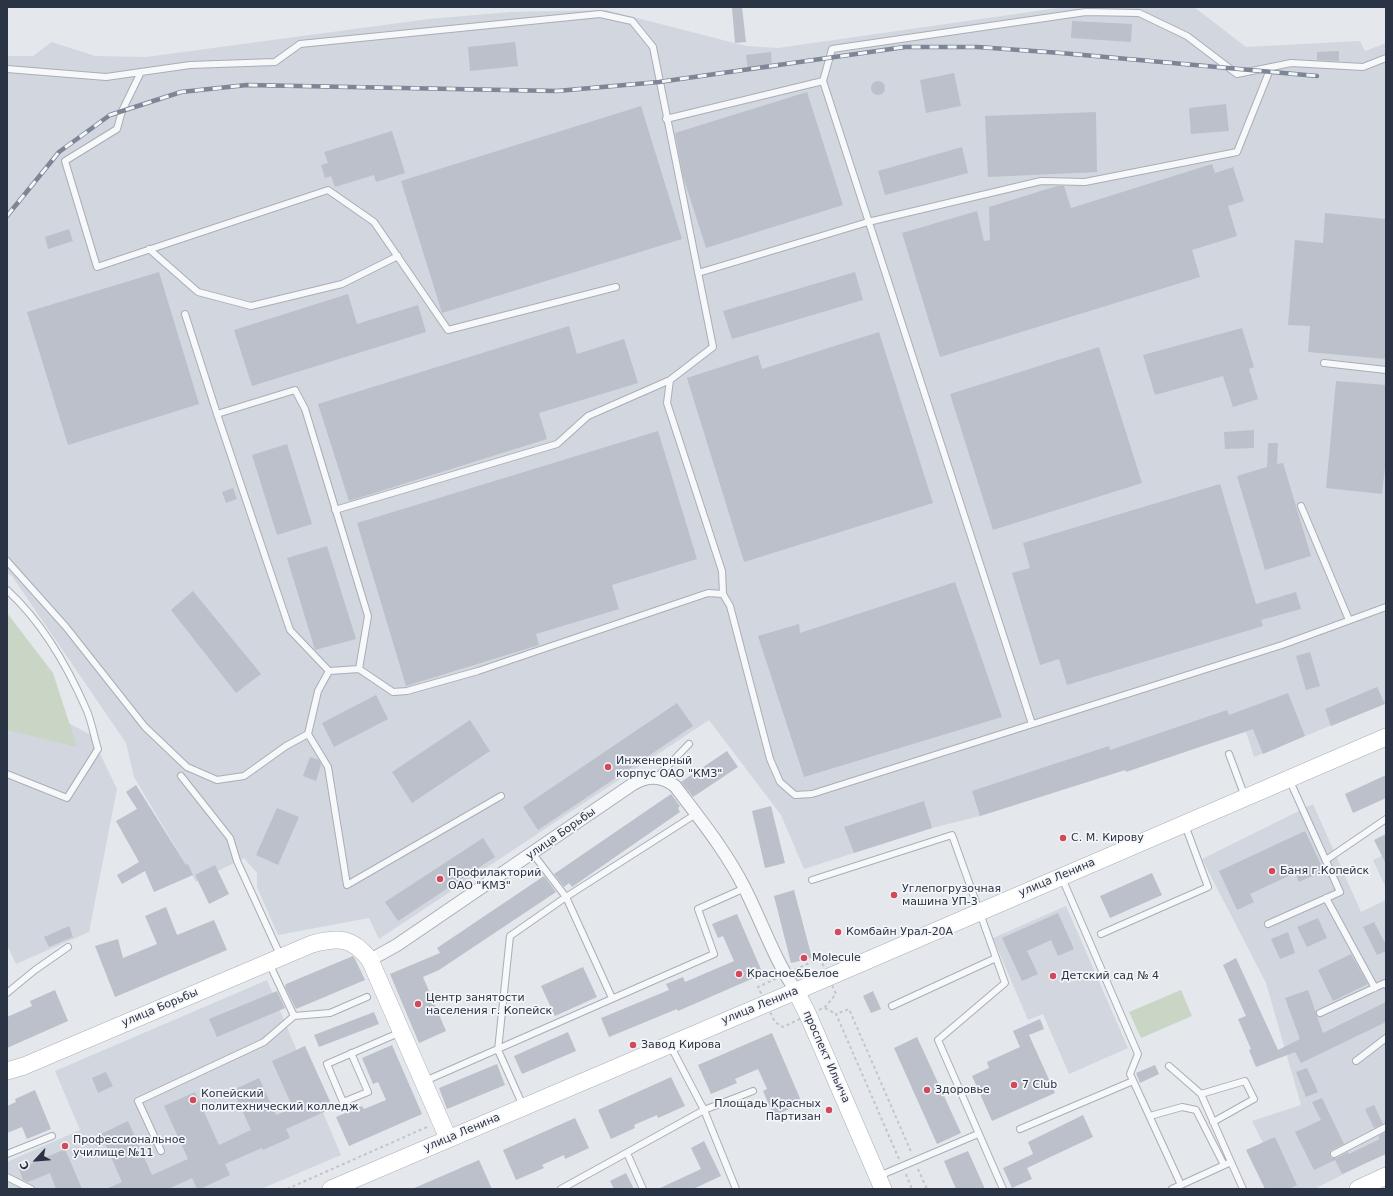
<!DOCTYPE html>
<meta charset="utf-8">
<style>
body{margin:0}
#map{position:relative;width:1393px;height:1196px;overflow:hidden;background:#e4e7ec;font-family:"DejaVu Sans",sans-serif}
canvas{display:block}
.frame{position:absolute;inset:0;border:8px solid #2b3445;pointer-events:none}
.north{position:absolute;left:16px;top:1140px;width:40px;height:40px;-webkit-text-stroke:3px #f4f6f9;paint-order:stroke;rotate:244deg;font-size:11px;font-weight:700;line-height:16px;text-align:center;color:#2b3445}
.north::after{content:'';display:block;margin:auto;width:14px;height:18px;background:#2b3445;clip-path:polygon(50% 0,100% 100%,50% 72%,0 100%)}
</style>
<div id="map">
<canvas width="1393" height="1196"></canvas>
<div class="frame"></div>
<div class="north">С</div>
</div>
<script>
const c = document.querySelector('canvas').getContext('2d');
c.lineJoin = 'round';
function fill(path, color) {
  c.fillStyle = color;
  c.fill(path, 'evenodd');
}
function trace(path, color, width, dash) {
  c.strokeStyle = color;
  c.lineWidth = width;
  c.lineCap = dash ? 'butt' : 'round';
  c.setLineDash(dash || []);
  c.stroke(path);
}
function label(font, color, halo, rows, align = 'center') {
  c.font = font + ' "DejaVu Sans",sans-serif';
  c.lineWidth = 3.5;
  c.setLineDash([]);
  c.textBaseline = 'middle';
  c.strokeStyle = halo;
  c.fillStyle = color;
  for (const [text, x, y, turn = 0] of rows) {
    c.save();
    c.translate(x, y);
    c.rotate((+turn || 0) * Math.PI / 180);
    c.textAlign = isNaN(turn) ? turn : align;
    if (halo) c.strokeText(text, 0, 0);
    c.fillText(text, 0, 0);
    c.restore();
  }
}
fill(new Path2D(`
 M1065,7H1194L1246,47L1360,41L1365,51L1386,43V703L1254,757L1246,732L980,816L932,828L804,869L781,815L709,720L379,939L369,918L278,935L257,887V873L244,858L196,882L134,777L126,743L12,576L7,573V56H33L52,42L95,56L146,57L429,19L510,12L606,10L746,46L778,48Z
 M17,696L91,735L117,789L89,932L16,964L7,945V697Z
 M1313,804L1361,912L1386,900V1153L1314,1189H1286L1252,1121L1301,1105L1266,983L1202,859Z
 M1386,854V888L1373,860Z
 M1066,906L1128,1048L1069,1074L1043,1014L1028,1020L993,938Z
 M267,980L341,1155L261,1189H7V1162L80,1130L55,1071Z`), '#d2d6de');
fill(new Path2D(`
 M7,613L53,673L77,747L7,730Z
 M1181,990L1192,1016L1141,1038L1129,1012Z`), '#c9d6c5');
fill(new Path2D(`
 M742,7L746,42L735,43L732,8Z
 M1072,21L1132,24L1131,42L1071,38Z
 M515,42L518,66L470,71L468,47Z
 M1339,51V61L1317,60V52Z
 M771,52L772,69L748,71L746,55Z
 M954,73L961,106L926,113L920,80Z
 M871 88a7 7 0 1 1 14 0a7 7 0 1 1-14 0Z
 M807,92L843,205L706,248L683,176L675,133Z
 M1226,104L1229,131L1191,134L1189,108Z
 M641,106L682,239L442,313L401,181Z
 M1096,112L1097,172L988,177L985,116Z
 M392,131L405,173L376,182L374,175L335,187L331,176L325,178L321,165L328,163L324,152Z
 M962,147L968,173L885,195L878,171Z
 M1212,164L1215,173L1233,167L1244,201L1228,206L1237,236L1192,250L1200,277L940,357L902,233L977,211L984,241L990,240L989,207L1057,186H1064L1071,208Z
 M1325,213L1386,219V359L1308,352L1310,326L1288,325L1295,240L1323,243Z
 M69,229L73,241L48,249L45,237Z
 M159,272L199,404L68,445L27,312Z
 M855,272L863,300L732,339L723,311Z
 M348,294L357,324L418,305L426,332L252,386L234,330Z
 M569,326L577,354L624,339L638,383L539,413L547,439L349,501L318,404Z
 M1242,328L1254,367L1249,369L1258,399L1233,407L1223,376L1155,395L1143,355Z
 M879,332L933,503L744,562L687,378L758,355L762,369Z
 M1099,347L1142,483L993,530L950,394Z
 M1336,381L1386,385V458L1382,494L1326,488Z
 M1254,430V448L1225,449L1224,432Z
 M658,431L697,559L612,585L619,609L536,634L539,645L406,686L357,523Z
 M1268,443H1278L1277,464L1283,463L1311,556L1265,570L1237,476L1267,467Z
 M287,444L312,524L277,535L252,455Z
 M1220,484L1256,604L1296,592L1301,609L1261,620L1263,626L1067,685L1059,659L1040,665L1012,573L1030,568L1023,543Z
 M233,488L237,499L226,503L222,492Z
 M327,546L356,639L315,650L287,558Z
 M955,582L1002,717L804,777L758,636L799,624L800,633Z
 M193,591L261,674L236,693L171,610Z
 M1310,652L1320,686L1306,690L1296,656Z
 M1377,687L1385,704L1331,726L1325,709Z
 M1288,693L1305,736L1263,754L1253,729L1126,772L1125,770L980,816L972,791L1109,746L1110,750L1227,710L1229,715Z
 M376,695L388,719L334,747L322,723Z
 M677,703L693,726L538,830L523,807Z
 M470,720L490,751L412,803L392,772Z
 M727,751L738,767L693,797L681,782Z
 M310,757L319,760L321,765L316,781L303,776Z
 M1386,775V798L1353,813L1345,794Z
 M136,785L186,865L188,864L193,875L154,892L145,871L122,884L117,875L139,862L116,821L137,809L126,792Z
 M671,794L680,806L678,808L680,812L572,887L569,883L564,887L554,874Z
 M924,801L932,828L854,853L844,827Z
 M771,806L785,863L765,868L752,811Z
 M277,808L299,817L278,865L256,855Z
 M1305,831L1324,871L1299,882L1295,873L1250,894L1254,902L1237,910L1219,871Z
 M1386,834V864L1374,840Z
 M483,838L495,857L398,921L385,902Z
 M215,865L229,894L209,904L195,875Z
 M1152,873L1162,895L1110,918L1100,896Z
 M544,876L556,892L439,970L423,977L446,1031L419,1043L390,974L440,953L437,948Z
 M794,890L812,958L791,963L774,896Z
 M166,907L177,935L214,920L227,950L115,997L95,946L118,939L123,958L157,944L145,916Z
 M1058,913L1074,949L1058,956L1051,940L1027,951L1038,974L1022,981L1002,938Z
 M737,914L763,974L678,1011L677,1009L609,1037L601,1018L669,990L666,984L683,977L685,982L734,961L723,936L718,938L712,924Z
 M1318,918L1327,938L1307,947L1297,927Z
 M1374,922L1386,945V951L1377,955L1363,927Z
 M69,926L73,937L49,947L44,937Z
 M1288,932L1295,953L1280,959L1271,939Z
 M1351,954L1368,984L1333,1001L1318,970Z
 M353,956L355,959L365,980L296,1009L285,987L286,984Z
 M1236,958L1278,1050L1300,1039L1285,998L1308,990L1323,1033L1386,1002V1022L1301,1063L1295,1052L1256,1067L1249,1050L1251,1049L1238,1019L1246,1016L1223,965Z
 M583,967L597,997L555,1016L541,986Z
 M55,990L68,1021L7,1048V1017L32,1006L30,1001Z
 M277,991L285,1008L217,1037L209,1019Z
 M873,991L881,1009L871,1013L863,996Z
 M374,1012L379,1024L319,1047L314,1035Z
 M1040,1019L1044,1029L1029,1035L1055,1093L992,1121L972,1076L989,1068L987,1062L1020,1047L1013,1031Z
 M568,1032L576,1051L522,1074L514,1056Z
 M772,1033L802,1103L774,1116L763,1091L767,1089L758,1069L735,1079L737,1083L711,1094L698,1065Z
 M917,1037L961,1133L937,1144L894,1048Z
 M392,1045L422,1114L349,1146L336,1117L362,1106L364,1109L386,1100L378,1082L373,1084L362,1058Z
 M305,1046L333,1108L286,1129L290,1138L263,1150L262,1148L225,1164L230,1175L200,1189H197L192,1178L168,1189H106L122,1182L101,1134L128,1121L152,1175L188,1159L164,1106L195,1092L219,1145L251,1130L233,1090L259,1078L276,1115L293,1108L272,1061Z
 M497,1064L505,1085L447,1109L439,1088Z
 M1155,1065L1159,1074L1140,1083L1136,1073Z
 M1307,1068L1318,1092L1306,1097L1296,1072Z
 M106,1072L113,1086L98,1093L92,1078Z
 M671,1077L685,1106L658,1118L657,1115L634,1125L635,1128L611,1139L598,1110Z
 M35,1090L51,1129L27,1139L22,1127L7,1133V1106L16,1102L15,1099Z
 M1322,1098L1344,1144L1330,1151L1331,1158H1336L1348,1152L1349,1154L1380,1139L1378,1136L1386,1132V1154L1342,1174L1335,1160L1314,1170L1295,1132L1321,1120L1312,1102Z
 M1374,1105L1383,1124L1374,1128L1365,1109Z
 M1083,1115L1093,1137L1027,1168L1032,1179L1012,1188L1003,1168L1033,1154L1028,1142Z
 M575,1118L589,1148L565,1159L564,1155L542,1165L544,1168L516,1180L503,1150Z
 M1275,1137L1297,1185L1289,1189H1265L1246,1150Z
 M704,1141L721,1176L693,1189H658L701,1169L691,1148Z
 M65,1149L82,1189H56L50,1173L28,1182L23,1180L19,1169Z
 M968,1151L985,1189H956L944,1161Z
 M479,1160L492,1189H412Z
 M626,1173L634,1189H614L610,1181Z`), '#bbc0ca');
const lane = new Path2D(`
 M7,69L106,77L190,65L275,62L300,44L600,14L632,21L653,47L713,347L670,380L667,403L722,571L723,594
 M141,72L122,111L117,129L65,161L97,267L328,190L374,222L448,330L616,287
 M823,81L1032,724
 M666,119L823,81L832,49L1086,12L1139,13L1187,36L1237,74L1291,63L1363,67L1386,58
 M149,249L198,292L251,306L342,284L398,256
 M698,273L868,222L1041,181L1085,182L1237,152L1271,67
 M185,314L217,414
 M1324,363L1386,370
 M295,390L305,409L368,616L359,669L329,671L290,630L217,414Z
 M1301,506L1349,620
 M335,510L557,444L588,416L670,380
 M7,561L66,627L145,727L187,767L217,780L244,776L286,746L308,734L318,691L329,671
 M7,590C42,622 68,667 87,711C92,723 94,737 98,749L67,798L7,774
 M359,669L393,692L407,691L478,671L708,593L723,594L730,606L770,759L780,782L795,795L812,794L1282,645L1386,607
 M308,734L328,767L347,885L501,796
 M1229,754L1245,797
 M181,776L230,838L237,861L281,957
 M657,777L689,744
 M533,854L566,897L612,998
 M1326,860L1386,819
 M1062,878L1138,1054L1130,1074L1181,1185
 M812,880L952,835L1005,983L938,1040L1003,1189
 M1326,898L1375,988
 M1268,924L1340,892L1289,779
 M1101,934L1208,887L1185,825
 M269,963L294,1016
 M7,993L35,970L68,947
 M892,1006L996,958
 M1320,1013L1385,983L1386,985
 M670,1045L704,1110L753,1091
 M351,1053L368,1092L343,1102L327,1064L401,1032
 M1356,1061L1386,1038
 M1169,1066L1201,1094L1231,1162
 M425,1081L714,954L698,909L745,888
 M1201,1094L1245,1081L1254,1099L1213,1122
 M523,1106L498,1050L510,936L566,897L696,814
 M1150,1116L1182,1107L1196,1110L1224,1165
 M1020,1129L1133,1081
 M161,1151L138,1101L264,1042L294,1016L330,1013L367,997
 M627,1153L643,1189
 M7,1154L52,1136
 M1334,1154L1386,1127
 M879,1176L978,1134
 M7,1177L31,1189
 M561,1189L704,1110L736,1189
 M1172,1189L1231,1162L1243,1189`);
const street = new Path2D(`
 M370,960L397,945L633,784C648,776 660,775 675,786C699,818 726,851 744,887C762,922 774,959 796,991`);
const secondary = new Path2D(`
 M796,991L808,1015L883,1189
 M7,1071L24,1066L312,944C339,937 352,937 370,960L448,1138
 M331,1189L829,977L1386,737
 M1358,1189L1386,1176`);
trace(lane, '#a9aeb7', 8);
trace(street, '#a9aeb7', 14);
trace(secondary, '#a9aeb7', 18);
trace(new Path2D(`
 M820,958L836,994L825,1007L783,1027L775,1022L758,987Z
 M825,1008L836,1014
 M899,1159L836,1014L849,1009L912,1154
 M918,1169L927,1189
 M906,1174L912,1189
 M287,1189L427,1127`), '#c2c5cb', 2, [3, 3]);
trace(lane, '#f7f8fa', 6);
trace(street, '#f7f8fa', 12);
trace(secondary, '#fff', 17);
const rail = new Path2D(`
 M7,216L59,152L110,115L181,92L247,85L557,91L659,82L905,47H978L1061,53L1317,76`);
trace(rail, '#7d8696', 4.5);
trace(rail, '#f4f6f9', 3, [9]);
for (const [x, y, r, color] of [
 [608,767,4,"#d1495b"],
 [1063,838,4,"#d1495b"],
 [1272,871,4,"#d1495b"],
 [440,879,4,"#d1495b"],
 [894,895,4,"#d1495b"],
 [838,932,4,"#d1495b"],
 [804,958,4,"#d1495b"],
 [739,974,4,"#d1495b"],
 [1053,976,4,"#d1495b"],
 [418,1004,4,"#d1495b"],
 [633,1045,4,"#d1495b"],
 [1014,1085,4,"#d1495b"],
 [927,1090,4,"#d1495b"],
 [193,1100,4,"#d1495b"],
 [829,1110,4,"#d1495b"],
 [65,1146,4,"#d1495b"]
]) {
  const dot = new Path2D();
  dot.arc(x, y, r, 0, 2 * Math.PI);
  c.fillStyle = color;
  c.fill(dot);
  trace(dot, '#f4f6f9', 1.5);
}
label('11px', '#2b3445', '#f4f6f9', [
 ["Инженерный",616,761],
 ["корпус ОАО \"КМЗ\"",616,774],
 ["С. М. Кирову",1071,838],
 ["Баня г.Копейск",1280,871],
 ["Профилакторий",448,873],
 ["ОАО \"КМЗ\"",448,886],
 ["Углепогрузочная",902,889],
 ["машина УП-3",902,902],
 ["Комбайн Урал-20А",846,932],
 ["Molecule",812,958],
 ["Красное&Белое",747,974],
 ["Детский сад № 4",1061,976],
 ["Центр занятости",426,998],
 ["населения г. Копейск",426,1011],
 ["Завод Кирова",641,1045],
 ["7 Club",1022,1085],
 ["Здоровье",935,1090],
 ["Копейский",201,1094],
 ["политехнический колледж",201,1107],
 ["Площадь Красных",821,1104,"right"],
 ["Партизан",821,1117,"right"],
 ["Профессиональное",73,1140],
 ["училище №11",73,1153]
], 'left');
label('11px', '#2b3445', '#f4f6f9', [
 ["улица Борьбы",561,834,-35],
 ["улица Ленина",1057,878,-23],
 ["улица Ленина",760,1006,-22],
 ["улица Борьбы",160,1008,-23],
 ["проспект Ильича",826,1057,66],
 ["улица Ленина",462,1133,-23]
]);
</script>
